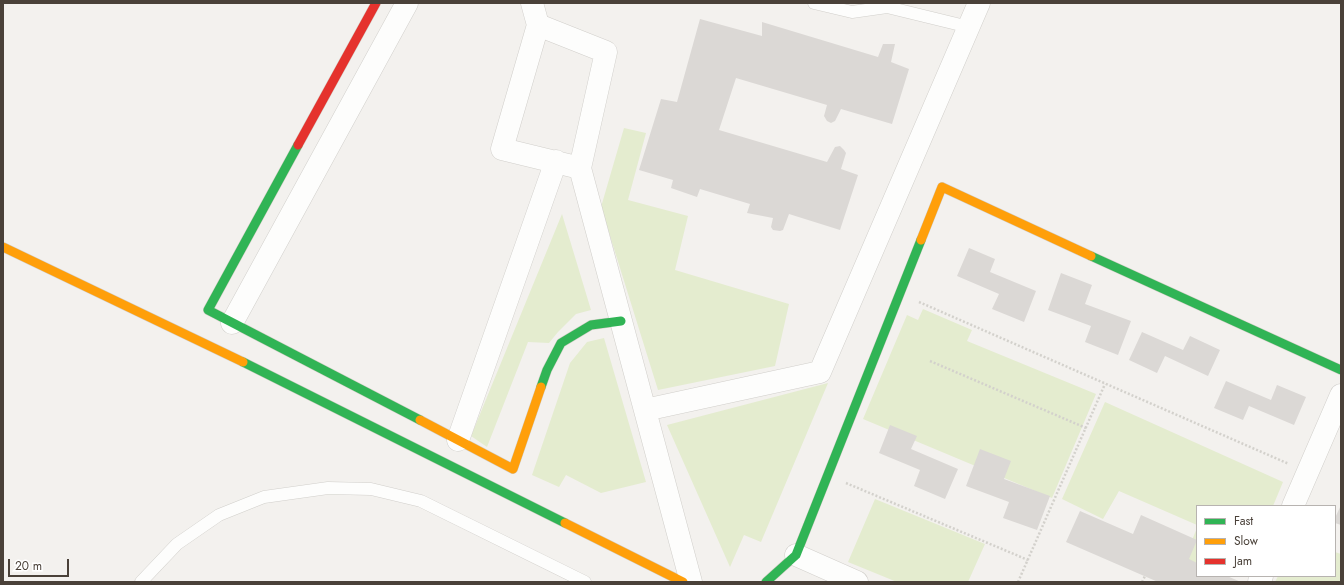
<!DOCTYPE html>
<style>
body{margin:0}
#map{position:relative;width:1344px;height:585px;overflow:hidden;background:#f3f1ee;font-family:Jost,sans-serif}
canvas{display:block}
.frame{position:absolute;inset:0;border:4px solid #4a4139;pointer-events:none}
.legend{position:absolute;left:1196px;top:505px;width:140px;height:72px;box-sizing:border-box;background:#fff;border:1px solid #b7b3b0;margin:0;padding:5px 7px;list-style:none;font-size:12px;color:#4a4139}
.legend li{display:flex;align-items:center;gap:8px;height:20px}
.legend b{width:20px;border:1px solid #b7b3b0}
.scale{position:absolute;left:8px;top:559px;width:61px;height:18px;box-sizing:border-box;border:2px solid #4a4139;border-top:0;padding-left:5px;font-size:12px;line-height:14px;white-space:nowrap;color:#4a4139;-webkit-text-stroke:3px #fff;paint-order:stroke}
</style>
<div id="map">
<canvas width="1344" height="585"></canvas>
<div class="frame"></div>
<ul class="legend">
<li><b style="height:5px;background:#30b455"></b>Fast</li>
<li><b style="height:5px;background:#ff9f0a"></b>Slow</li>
<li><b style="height:5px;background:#e5322d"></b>Jam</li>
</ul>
<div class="scale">20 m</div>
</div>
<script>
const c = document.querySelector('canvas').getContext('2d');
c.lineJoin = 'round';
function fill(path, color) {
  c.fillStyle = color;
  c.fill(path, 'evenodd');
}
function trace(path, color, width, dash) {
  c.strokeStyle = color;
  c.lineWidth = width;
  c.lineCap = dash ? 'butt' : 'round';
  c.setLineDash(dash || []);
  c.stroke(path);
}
fill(new Path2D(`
 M624,128L646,133L628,200L688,216L675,270L789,304L775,366L658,390L601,207Z
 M562,214L591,310L576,314L558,332L549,343L528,342L487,447L471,436Z
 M923,309L972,330L967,341L1096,394L1052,498L863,419L907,315L918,320Z
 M604,338L646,482L601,493L566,475L559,487L532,475L570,363L587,342Z
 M828,383L761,542L744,535L730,567L667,425Z
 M1105,402L1283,482L1273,506H1197V525L1119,491L1103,519L1062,499Z
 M875,499L985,544L968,582H897L848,562Z
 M1197,528V568L1183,562Z
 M1335,552L1341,554V582H1275L1278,576H1335Z`), '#e4eccf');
fill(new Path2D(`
 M700,19L762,36V22L878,57L883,44H895L891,62L909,69L892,124L841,109L835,121L831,123L827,121L824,116L827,105L736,78L719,130L827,162L835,147L840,146L844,150L846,153L841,169L858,175L840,230L789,214L783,230L780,231L773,230L771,227L773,218L747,213L750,204L700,189L697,197L671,188L673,180L639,170L661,99L677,102Z
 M969,248L995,259L990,272L1036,291L1024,322L992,309L999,294L957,276Z
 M1061,273L1092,285L1085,304L1131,321L1118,355L1085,342L1091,326L1048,310Z
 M1142,332L1183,350L1190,336L1220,350L1208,376L1165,356L1157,373L1129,360Z
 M1226,381L1271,400L1277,385L1306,397L1294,425L1249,406L1243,420L1214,408Z
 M890,425L917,436L911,449L958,469L945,499L914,486L920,470L879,453Z
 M980,449L1011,461L1004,479L1050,496L1037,530L1003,518L1009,502L966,486Z
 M1341,505V525L1335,523V518Z
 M1080,511L1133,534L1141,515L1197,540L1189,559L1197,563V576H1227L1241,582H1158L1066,542Z`), '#dbd8d5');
const lane = new Path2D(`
 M814,3L852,12L887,7L969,27
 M141,582L177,544L219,515L264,497L328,488L371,489L421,501L585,582`);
const street = new Path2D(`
 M532,3L538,25
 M580,168L502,149L538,25L606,52L580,168L691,582
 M232,323L407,3
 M645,410L820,372L979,3
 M458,440L556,161
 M1293,506L1341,395
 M796,555L857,582
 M1259,582L1262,576`);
const fast = new Path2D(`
 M298,145L208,310L420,420
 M1091,256L1341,370
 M243,362L565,523
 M541,387L547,370L561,343L591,325L621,321
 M766,582L796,555L921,240`);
const slow = new Path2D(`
 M921,240L942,187L1091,256
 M3,247L243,362
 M420,420L513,469L541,387
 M565,523L683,582`);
const jam = new Path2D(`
 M298,145L376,3`);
trace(lane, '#d1cfcb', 13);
trace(street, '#d1cfcb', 23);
trace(fast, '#d2cdc5', 10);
trace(slow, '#d2cdc5', 10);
trace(jam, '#d2cdc5', 10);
trace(new Path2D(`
 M919,302L1289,464
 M930,361L1086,428
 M846,483L1028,560
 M1018,582L1105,384
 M1142,582L1145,576`), '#d3d1cc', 2.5, [2, 2]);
trace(lane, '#fdfdfc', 12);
trace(street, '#fdfdfc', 22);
trace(fast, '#30b455', 9);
trace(slow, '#ff9f0a', 9);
trace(jam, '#e5322d', 9);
</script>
